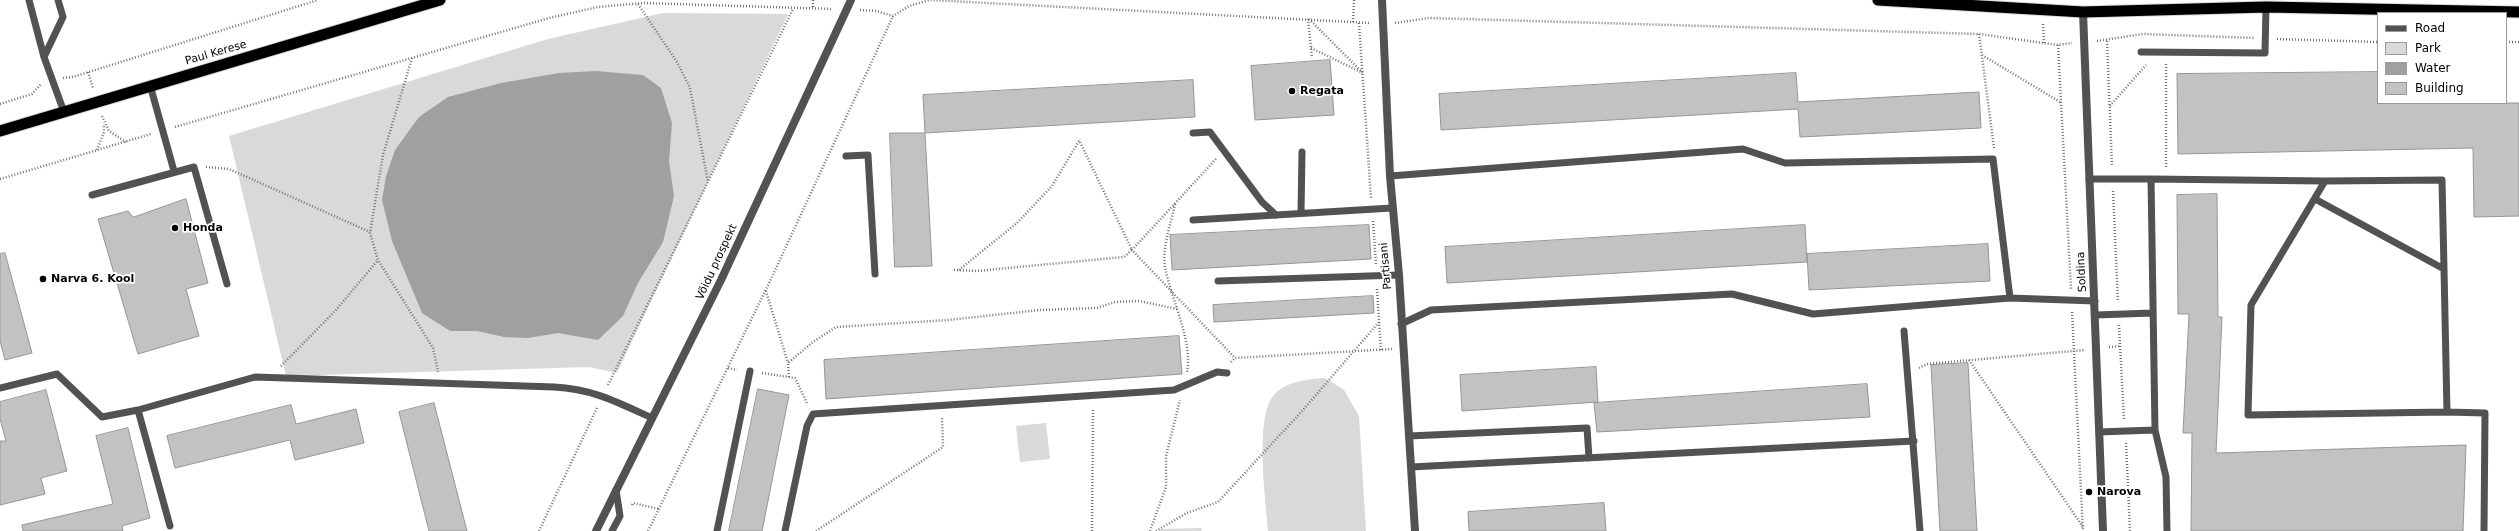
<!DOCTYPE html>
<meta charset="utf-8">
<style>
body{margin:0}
#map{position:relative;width:2519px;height:531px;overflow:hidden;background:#fff;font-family:"DejaVu Sans",sans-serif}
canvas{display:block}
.legend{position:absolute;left:2377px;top:12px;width:130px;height:92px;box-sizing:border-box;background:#fff;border:1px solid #999;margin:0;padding:5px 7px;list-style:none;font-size:12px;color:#000}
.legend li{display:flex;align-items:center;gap:8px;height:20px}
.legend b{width:20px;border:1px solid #999}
</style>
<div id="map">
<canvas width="2519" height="531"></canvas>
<ul class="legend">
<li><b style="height:5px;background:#525252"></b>Road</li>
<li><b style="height:11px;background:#d9d9d9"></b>Park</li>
<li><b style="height:11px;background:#a0a0a0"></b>Water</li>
<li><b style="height:11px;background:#c2c2c2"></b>Building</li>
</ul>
</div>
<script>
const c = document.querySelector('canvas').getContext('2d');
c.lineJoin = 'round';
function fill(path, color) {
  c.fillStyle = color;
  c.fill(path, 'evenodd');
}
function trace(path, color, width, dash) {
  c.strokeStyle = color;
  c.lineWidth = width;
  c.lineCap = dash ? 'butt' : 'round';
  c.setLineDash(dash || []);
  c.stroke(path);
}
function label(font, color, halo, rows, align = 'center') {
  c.font = font + ' "DejaVu Sans",sans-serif';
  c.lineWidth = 3.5;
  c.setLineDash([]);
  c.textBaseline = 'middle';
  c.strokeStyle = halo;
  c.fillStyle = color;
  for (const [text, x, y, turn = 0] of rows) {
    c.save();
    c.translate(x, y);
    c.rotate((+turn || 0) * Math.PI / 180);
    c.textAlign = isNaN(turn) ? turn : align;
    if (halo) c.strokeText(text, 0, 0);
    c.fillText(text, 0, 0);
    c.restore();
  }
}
fill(new Path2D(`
 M663,13L788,14L617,373L589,367L286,376L229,136L548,39Z
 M1325,378L1344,390L1359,416L1366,531H1268C1266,500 1254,418 1274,395C1286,381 1309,379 1325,378Z
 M1046,423L1050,459L1020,462L1016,426Z
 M1201,528L1202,531H1160V529Z`), '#d9d9d9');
fill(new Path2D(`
 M596,71L643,75L661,88L672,123L669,161L674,196L663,242L638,283L623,316L598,340L558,333L528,338L504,337L477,331H450L422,313L392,241L382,200L386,176L395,150L419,117L448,97L501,83L559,73Z`), '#a0a0a0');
const building = new Path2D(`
 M1330,60L1334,115L1255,120L1251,66Z
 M2378,72V103H2519V216L2474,217L2473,148L2178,154L2177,74Z
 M1796,73L1798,102L1979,92L1981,128L1800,137L1798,109L1441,130L1439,94Z
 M1193,80L1195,117L925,133L923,95Z
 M890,133H925L932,266L895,267Z
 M2217,194L2218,317H2222L2216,453L2466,445L2463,531H2191L2192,433H2183L2189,314H2178L2177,195Z
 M186,199L208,283L186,289L199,336L138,354L98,219L128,211L133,217Z
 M1369,225L1371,259L1172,270L1170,235Z
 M1805,225L1807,262L1447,283L1445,247Z
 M1988,244L1990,281L1809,290L1807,254Z
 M5,253L32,353L5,360L0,341V254Z
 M1373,296L1374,313L1214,322L1213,305Z
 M1179,336L1182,374L826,399L824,360Z
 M1968,363L1977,531H1940L1931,365Z
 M1596,367L1598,402L1462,411L1460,375Z
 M1867,384L1870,417L1597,432L1594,403Z
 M758,389L789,395L762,531H729Z
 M46,390L67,471L41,478L45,494L0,505V441H6L0,419V402Z
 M434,403L467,531H429L399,412Z
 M291,405L296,424L356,409L364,443L295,460L290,440L175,468L167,436Z
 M128,428L150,518L122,526L123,531H23L22,525L113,504L96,436Z
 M1604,503L1606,531H1469L1468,512Z`);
fill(building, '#c2c2c2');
trace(building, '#969696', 1);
const trunk = new Path2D(`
 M1878,0L2083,12L2266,7L2519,12
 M0,131L440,0`);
trace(trunk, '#dbdbdb', 13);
trace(new Path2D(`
 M813,0V8
 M638,4L677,62L690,88L708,182
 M860,10L876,11L893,16L909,6L930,0L1370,23
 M1308,19L1312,58
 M1309,19L1363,73
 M1353,22L1354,0
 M1359,23L1371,198
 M1395,23L1429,18L1979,34L2058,45L2072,43
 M2043,24L2044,43
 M1979,34L1994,148
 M2277,39L2378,42
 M2097,41L2143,34L2254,38
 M2107,41L2112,166
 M2506,42H2519
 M2058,45L2071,289
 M1311,48L1361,72
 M1982,55L2060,102
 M412,58L383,155L370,233L378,260L433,348L438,372
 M88,72L93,88
 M63,78L73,77L318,0
 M0,104L32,94L41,84
 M2110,106L2146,65
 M102,116L109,131L126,142
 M175,127L549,18L598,7L644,3L833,9
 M97,150L104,132V124
 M1216,159L1132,250L1235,358
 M206,167L229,169L370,232
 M2166,167V64
 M0,179L151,134
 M2113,191L2118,302
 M1175,204C1171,224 1162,247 1165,267C1171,299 1193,341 1187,372
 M1373,221L1376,264
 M954,270L976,271L1124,257L1132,250L1079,140
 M959,270L1017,223L1052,186L1079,141
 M1377,289L1381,350
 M766,291L788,363
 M2072,312L2083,531
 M2119,325L2124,420
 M2109,347L2120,346
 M1969,360L2083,527
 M1231,362L1235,358L1392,349
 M281,366L336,310L378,260
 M728,368L737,370
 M1919,368L1927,364L2084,350
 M762,373L795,378L807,403
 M789,377L788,363L813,342L836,327L948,320L1040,310L1097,308L1115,302L1139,301L1177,309
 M608,385L793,9
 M2126,443L2130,531
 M632,505L633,503L659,509
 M539,531L597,408
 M648,531L771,279L893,16
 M816,531L943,447L942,418
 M1092,531L1093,408
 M1150,531L1166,487V456L1180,400
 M1156,531L1187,513L1218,502L1303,410L1379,322`), '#747474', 2.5, [1, 2]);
trace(new Path2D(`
 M29,0L44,57L64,112
 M2141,52L2265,53L2266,7
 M44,57L63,17L58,0
 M150,85L174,171
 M1193,133L1210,132L1262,202L1276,215
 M846,156L868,155L875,274
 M1390,176L1743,149L1785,163L1993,159L2010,298
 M2089,179H2151L2155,430L2166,477L2167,531
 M2151,179L2325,181L2251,305L2248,415L2447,412L2444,269L2315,199
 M2325,181L2442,180L2444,269
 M92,195L194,167L227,284
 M1301,213L1302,152
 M1193,220L1392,208
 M1218,281L1399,275
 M2095,315L2153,313
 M1401,324L1431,310L1732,294L1813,314L2010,298L2095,301
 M1904,331L1920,531
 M0,388L57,374L102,417L138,410L255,377L554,387C593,389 617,402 652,418
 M138,410L170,526
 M2447,412L2485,413L2484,531
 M2099,432L2155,430
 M1409,436L1587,428L1589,458
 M1411,467L1914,441
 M612,531L620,516L616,490
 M717,531L750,371
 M785,531L807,426L813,414L1174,390L1217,372L1227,373`), '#525252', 7);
trace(new Path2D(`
 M1382,0L1390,176L1399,275L1415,531`), '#525252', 8);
trace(new Path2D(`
 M2083,12L2103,531
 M596,531L721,280L851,0`), '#525252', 8);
trace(trunk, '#000', 11);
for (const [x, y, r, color] of [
 [1292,91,4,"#000"],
 [175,228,4,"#000"],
 [43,279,4,"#000"],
 [2089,492,4,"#000"]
]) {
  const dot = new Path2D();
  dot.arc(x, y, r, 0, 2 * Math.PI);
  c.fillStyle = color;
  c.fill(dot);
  trace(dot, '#fff', 1.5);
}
label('11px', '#000', '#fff', [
 ["Paul Kerese",216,53,-16],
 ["Võidu prospekt",717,262,-65],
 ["Partisani",1386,266,-95],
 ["Soldina",2082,272,-93]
]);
label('bold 11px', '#000', '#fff', [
 ["Regata",1300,91],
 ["Honda",183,228],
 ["Narva 6. Kool",51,279],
 ["Narova",2097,492]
], 'left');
</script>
